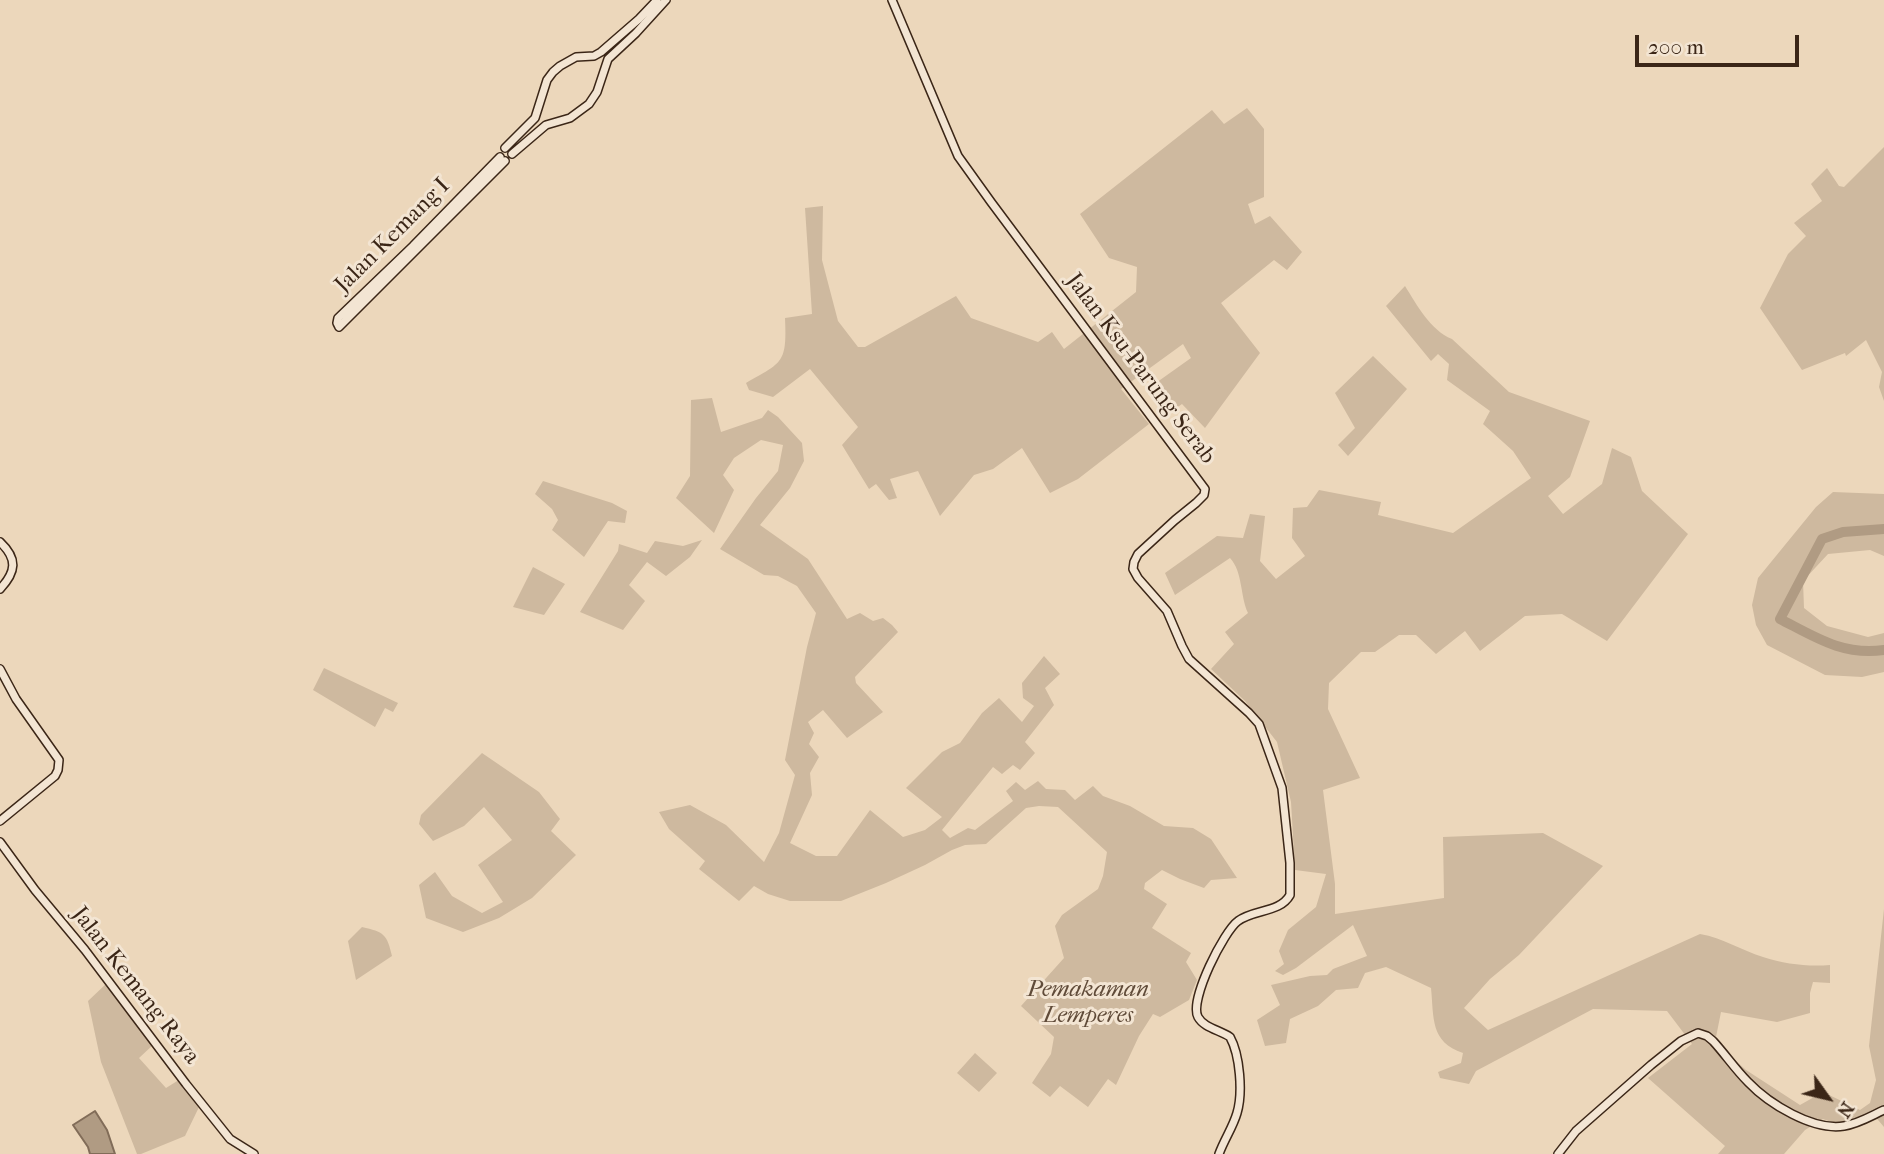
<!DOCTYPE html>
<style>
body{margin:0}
#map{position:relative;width:1884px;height:1154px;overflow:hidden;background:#ecd7bb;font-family:"IM FELL French Canon",serif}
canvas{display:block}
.north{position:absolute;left:1793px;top:1063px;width:70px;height:70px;-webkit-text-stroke:5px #f3e5d3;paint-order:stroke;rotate:124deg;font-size:19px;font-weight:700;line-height:28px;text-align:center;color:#3b2617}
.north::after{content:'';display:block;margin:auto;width:24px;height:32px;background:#3b2617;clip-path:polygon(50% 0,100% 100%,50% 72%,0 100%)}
.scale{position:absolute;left:1635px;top:35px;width:164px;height:32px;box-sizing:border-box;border:4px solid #3b2617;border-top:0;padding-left:9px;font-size:21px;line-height:24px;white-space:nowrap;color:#3b2617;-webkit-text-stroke:5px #f3e5d3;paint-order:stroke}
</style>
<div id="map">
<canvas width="1884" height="1154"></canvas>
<div class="north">N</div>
<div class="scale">200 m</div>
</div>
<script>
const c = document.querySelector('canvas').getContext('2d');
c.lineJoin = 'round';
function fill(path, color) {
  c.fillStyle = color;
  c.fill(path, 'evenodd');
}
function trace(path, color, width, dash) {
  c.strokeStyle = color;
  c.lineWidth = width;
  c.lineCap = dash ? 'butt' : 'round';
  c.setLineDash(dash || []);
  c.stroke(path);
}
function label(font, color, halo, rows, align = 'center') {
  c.font = font + ' "IM FELL French Canon",serif';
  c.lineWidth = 6;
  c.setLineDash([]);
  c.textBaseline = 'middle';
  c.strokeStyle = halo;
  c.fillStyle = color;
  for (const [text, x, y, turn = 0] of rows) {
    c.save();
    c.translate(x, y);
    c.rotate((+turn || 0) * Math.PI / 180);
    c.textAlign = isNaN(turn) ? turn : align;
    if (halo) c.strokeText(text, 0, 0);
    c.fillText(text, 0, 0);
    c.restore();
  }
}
fill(new Path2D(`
 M1247,108L1264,129V197L1248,204L1255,224L1270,216L1302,252L1287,270L1274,260L1221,303L1260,353L1205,428L1182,404L1175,409L1153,385L1191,358L1183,344L1121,389L1149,424L1078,479L1050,493L1022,448L993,469L974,475L940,516L918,471L890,479L897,498L889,500L876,484L869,489L842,445L858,427L810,369L773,397L749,390L746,383C783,362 787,363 785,318L812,314L805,208L823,206L822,260L838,321L858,347H865L956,296L971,318L1038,342L1052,332L1064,349L1136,292L1137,267L1109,258L1080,214L1212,110L1224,124Z
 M1884,147V401L1879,387L1882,372L1866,340L1846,356L1845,353L1802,370L1760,308L1788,254L1806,236L1794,223L1822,201L1811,184L1827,168L1839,186L1844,187Z
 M1405,286C1417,305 1430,330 1452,339L1509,392L1590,421L1570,477L1548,496L1563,514L1602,484L1612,448L1631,457L1642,491L1688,534L1607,641L1562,614L1525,616L1480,651L1465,631L1436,654L1416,635H1399L1375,652H1361L1329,683L1328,709L1360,778L1323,790L1335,884V914L1444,898L1443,837L1543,833L1603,866L1519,955L1490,979L1464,1008L1488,1030L1700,934C1723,938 1741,950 1763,957C1785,964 1808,967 1830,965V983L1813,982L1810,993V1013L1777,1022L1721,1012L1715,1042L1746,1070L1800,1105L1823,1092L1860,1110L1870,1103L1876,1080L1869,1046L1884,909V1127L1873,1114L1839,1125L1823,1119L1805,1130L1784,1154H1718L1725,1146L1648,1078L1692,1044L1667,1011L1593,1009L1476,1071L1469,1084L1440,1078L1438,1072L1461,1063L1463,1053C1430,1042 1434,1018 1431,988L1386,967L1365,973L1358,988L1336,990L1318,1006L1290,1019L1286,1043L1265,1046L1257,1020L1280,1005L1271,985L1310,976L1327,975L1333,969L1367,956L1353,925L1296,968L1283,975L1275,971L1284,964L1279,951L1288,930L1316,907L1326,874L1295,870L1291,802L1277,742L1245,701L1211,669L1234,644L1225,632L1248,613C1240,596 1243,572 1230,558L1175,595L1165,573L1217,536L1243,538L1250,514L1265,516L1260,561L1276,579L1305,556L1292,538L1293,508L1307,507L1319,490L1381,502L1378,515L1453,533L1531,478L1513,451L1483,424L1490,411L1447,380L1449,364L1438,354L1431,361L1386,306Z
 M1373,356L1407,389L1348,456L1338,445L1355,428L1335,393Z
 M712,398L721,432L762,418L768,410L778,417L802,443L804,461L790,488L760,525L808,559L847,619L860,613L873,621L883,618L892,625L898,632L855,677L856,683L883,712L847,738L823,710L808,722L814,733L809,744L819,757L810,773L812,795L790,843L816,856H837L870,810L903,837L925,830L942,817L906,788L942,752L960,743L982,713L999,698L1022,722L1034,706L1023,698L1022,683L1044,656L1060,674L1045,688L1054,705L1025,742L1035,753L1020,770L1013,765L1002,774L993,767L942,830L950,838L968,828L975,830L1013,801L1006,791L1016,782L1025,790L1038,781L1046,789L1065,790L1075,800L1093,786L1103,796L1130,806L1164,826L1193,828L1211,839L1237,878L1211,880L1204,888L1180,879L1162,870L1145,883L1144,889L1167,904L1152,928L1191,953L1186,962L1197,980L1189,1000L1160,1017L1153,1014L1139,1036L1116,1085L1108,1079L1088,1107L1060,1086L1050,1097L1032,1083L1051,1054L1054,1037L1021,1006L1064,958L1055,926L1062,915L1098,889L1103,876L1107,852L1058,807L1039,806L1026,808L986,844L965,845L952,850L925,865L886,883L841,901H790L768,894L754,886L739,901L699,869L705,861L669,829L659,812L690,805L726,825L764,862L779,833L795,775L785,760L807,647L816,613L797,586L778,576L764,575L720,549L756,498L778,471L783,445L761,440L734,458L723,475L734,490L714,533L676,498L690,476L691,400Z
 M543,481L612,503L627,511L625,523L608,521L584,557L552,530L558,520L552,509L535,494Z
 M1833,492L1884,494V556L1870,550L1828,554L1803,581L1804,608L1827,626L1868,637L1884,633V672L1862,677L1825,675L1767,645L1756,625L1752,605L1758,578L1816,507Z
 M702,540L690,557L666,576L647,562L629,585L645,601L623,630L580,612L618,551L619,544L647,553L655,541L683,546Z
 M533,567L565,584L544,615L513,607Z
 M324,668L398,703L393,712L385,708L375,727L313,690Z
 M482,753L539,792L560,819L551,831L576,855L532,898L499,918L463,932L426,918L419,885L435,872L452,896L482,913L503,902L478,865L512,840L484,807L464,826L433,841L419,824L421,815Z
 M362,927C384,932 387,934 392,956L356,980L348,941Z
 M107,983L154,1044L139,1058L166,1088L182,1078L200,1105L185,1136L141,1154H137L101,1062L88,1001Z
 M975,1053L997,1073L979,1092L957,1073Z`), '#ceb99f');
const water = new Path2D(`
 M95,1111L107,1130L115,1154H90L88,1147L73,1125Z`);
fill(water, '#b09b83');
trace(water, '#816c58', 2);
trace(new Path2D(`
 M1884,529L1843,532L1822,539L1780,619C1815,637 1843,656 1884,650`), '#b09b83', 10);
const secondary = new Path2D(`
 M892,0L958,156L991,202L1205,489L1204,495L1196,503L1175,520L1138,554L1134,562L1133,569L1138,578L1167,611L1182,646L1189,659L1249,713L1259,724L1282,788L1290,863V895C1280,913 1254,909 1238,921C1224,931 1189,1000 1198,1017C1204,1028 1220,1030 1230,1037C1240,1055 1243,1093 1237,1113C1233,1127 1224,1140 1219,1154
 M505,148L535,118L547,80L553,72L560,66L576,57L594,56L601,52L639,19L657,0
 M512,154L546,125L570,118L589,104L597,92L608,59L636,33L666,0
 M339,327L337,323L338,318L413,246L500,157
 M339,327L505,161
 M0,542C18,559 16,572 0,589
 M0,669L16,699L59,760L58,770L55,776L0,821
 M0,842L35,890L85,950L186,1084L230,1139L254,1154
 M1558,1154L1576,1131L1651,1065L1681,1041L1698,1033L1707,1036L1713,1041C1725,1054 1735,1069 1748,1082C1769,1104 1813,1131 1844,1126C1858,1124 1871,1116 1884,1110`);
trace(secondary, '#3b2617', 10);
trace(secondary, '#f3e5d3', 7);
label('23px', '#3b2617', '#f3e5d3', [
 ["Jalan Kemang I",393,236,-45],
 ["Jalan Ksu-Parung Serab",1140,369,53],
 ["Jalan Kemang Raya",135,986,52]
]);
label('italic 23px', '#604b39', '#f3e5d3', [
 ["Pemakaman",1088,990],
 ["Lemperes",1088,1016]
]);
</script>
